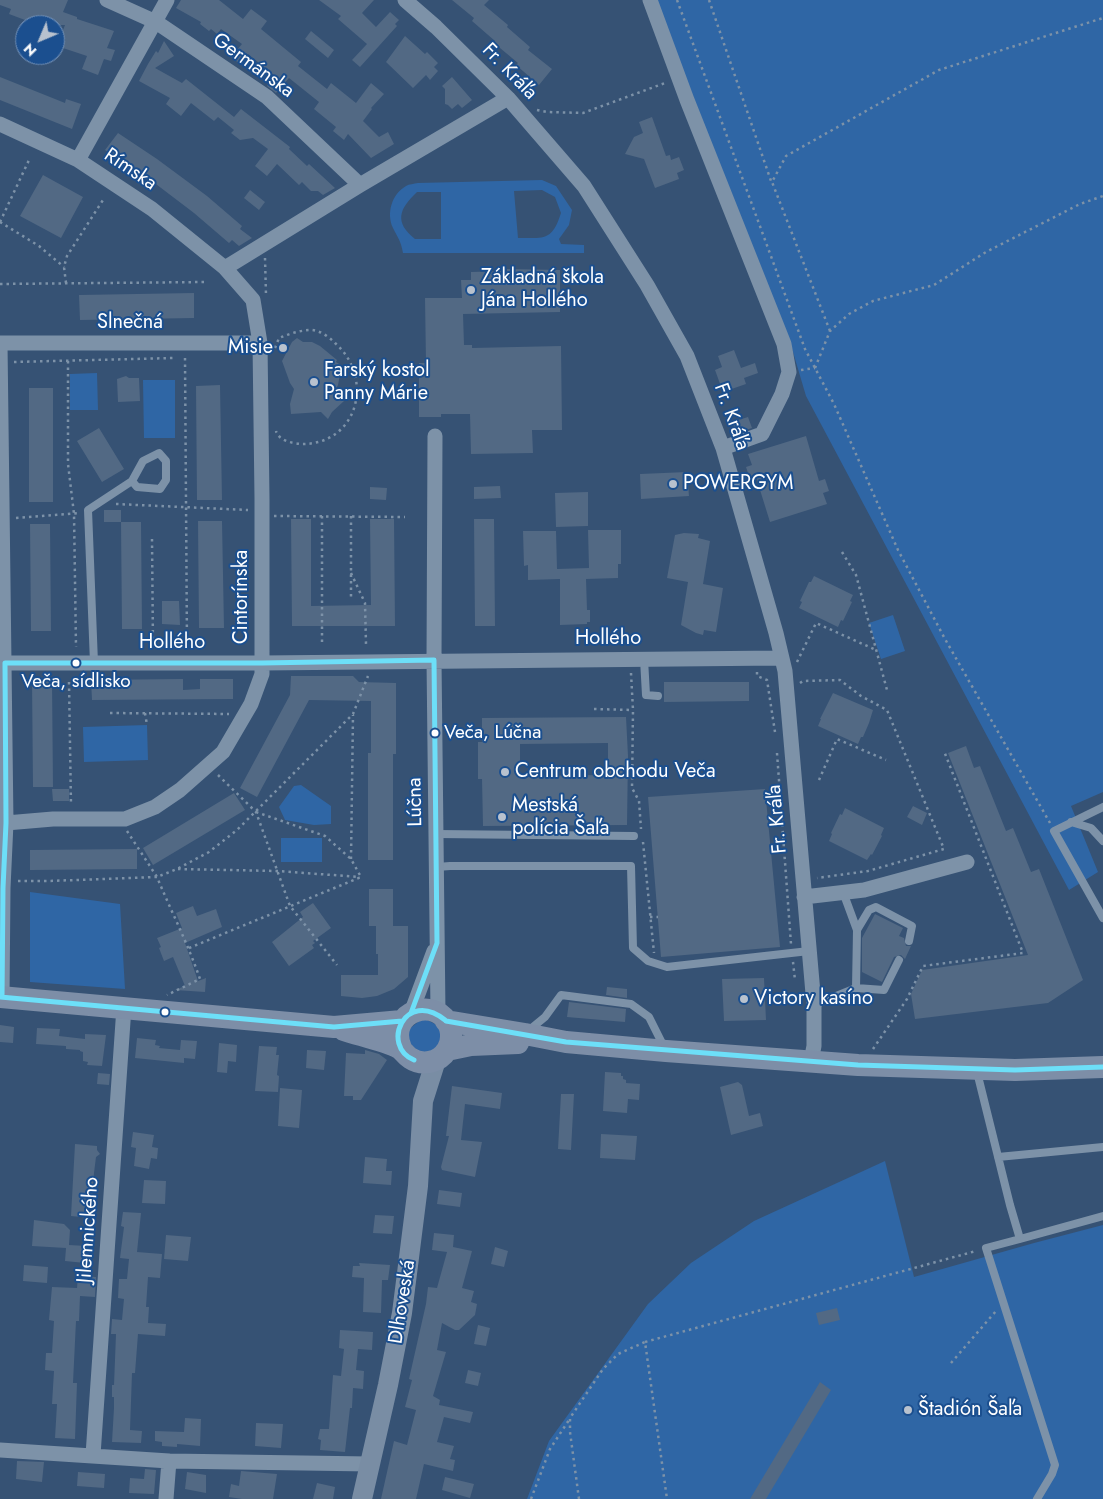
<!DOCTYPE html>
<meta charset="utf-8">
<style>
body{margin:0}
#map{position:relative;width:1103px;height:1499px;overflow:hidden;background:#365274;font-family:Jost,sans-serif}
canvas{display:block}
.north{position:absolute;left:15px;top:15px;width:50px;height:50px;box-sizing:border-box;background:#1b4f8f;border:1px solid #7695bc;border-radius:50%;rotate:225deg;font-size:14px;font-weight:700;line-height:20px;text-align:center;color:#fff}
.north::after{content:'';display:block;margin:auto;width:18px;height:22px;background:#b9c2ce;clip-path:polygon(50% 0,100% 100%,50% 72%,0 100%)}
</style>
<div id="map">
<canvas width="1103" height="1499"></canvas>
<div class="north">N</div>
</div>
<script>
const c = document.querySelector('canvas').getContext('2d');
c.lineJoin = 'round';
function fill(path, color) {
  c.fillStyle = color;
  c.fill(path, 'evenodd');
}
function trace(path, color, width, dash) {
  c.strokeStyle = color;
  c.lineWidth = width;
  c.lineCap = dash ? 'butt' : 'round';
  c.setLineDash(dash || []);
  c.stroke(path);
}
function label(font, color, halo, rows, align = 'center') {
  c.font = font + ' Jost,sans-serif';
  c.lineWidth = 4;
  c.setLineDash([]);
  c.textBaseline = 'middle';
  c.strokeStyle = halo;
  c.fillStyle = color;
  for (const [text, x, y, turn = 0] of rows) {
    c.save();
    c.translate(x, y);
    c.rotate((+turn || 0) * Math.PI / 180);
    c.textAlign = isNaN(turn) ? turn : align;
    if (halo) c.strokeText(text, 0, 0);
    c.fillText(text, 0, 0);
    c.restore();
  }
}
fill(new Path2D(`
 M648,0H1103V792L1071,806L1098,872L1069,890L806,396L793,352L672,63Z
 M542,180L556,186L572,210L569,225L559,239L561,244L584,245V253H403C401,241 398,238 393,228C386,213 392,194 406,186C409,184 414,184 418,183ZM542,190L555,197L561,213C552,241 545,238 518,238L514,191ZM417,192H441V239H415C394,222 399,209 417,192Z
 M97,373L98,410H70V374Z
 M143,380H175V438H144Z
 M893,615L905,651L881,659L869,623Z
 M147,725L148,760L84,762L83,727Z
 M301,785L331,806V824L314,825L285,820L279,807L294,786Z
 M281,838H322V862H281Z
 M30,892L120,904L125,989L30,982Z
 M423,1018L443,1028L438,1050L419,1053L408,1041V1030Z
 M885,1161L914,1277L1034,1243L1103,1225V1499H527L549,1441L648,1304L691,1263L754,1221Z`), '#2f66a5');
fill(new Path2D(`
 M0,0H68L63,12L77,17V19L114,31L107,48L115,50L111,61L104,59L98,75L82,69L87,56L57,46L65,25H32L33,23L9,14L11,9L0,5Z
 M181,0H219L243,19L251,9L267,21L261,29L301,62L298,66L327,89L331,83L356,103L371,83L384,94L371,108L372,109L363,121L379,137L388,132L394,144L371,158L348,134L344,140L333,131L336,127L314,109L319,102L289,78L276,93L267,86L275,76L248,54L240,64L231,57L242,44L221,29L217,34L211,29L209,31L200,24L201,22L176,8Z
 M319,0H374L362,13L376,27L390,12L399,20L395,24L397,26L360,67L352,60L367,44L338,19L341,16Z
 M452,0H489L484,5L508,25L507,27L530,47L528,50L552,69L539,85L516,65L518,63L494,43L495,41L472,21L474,18Z
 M311,31L334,50L328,58L305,39Z
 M405,36L425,54L427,52L438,63L434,67L438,71L430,80L426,75L413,88L386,62Z
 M164,41L174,56L155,68L182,83L186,79L234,117L241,109L290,147L289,149L307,166L309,164L335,188L323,195L318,191H311L302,182L299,185L277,164L267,176L255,166L268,149L253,138L240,140L231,133L234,130L218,117L214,121L191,103L181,116L166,104L170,98L139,81L148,64L156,51L158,53Z
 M0,77L65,103L66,99L81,104L72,129L0,100Z
 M452,77L472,100L462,108L458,104L452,109L448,105L445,104V89L442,86Z
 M652,117L666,156L670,155L671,160L679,157L684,170L677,173L679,179L655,188L644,159L625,154L634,137L643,133L639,122Z
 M118,133L157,159L207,196L242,226L240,229L252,238L239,246L232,240L229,243L194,213L144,175L105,150Z
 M43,175L83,197L61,238L20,216Z
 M250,190L265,202L259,210L244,198Z
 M507,269L560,270V312L463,314L464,345H472V348L561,346L562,430H532L533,453L471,454L470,414H441V417H419V363H426L425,298H462L461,280H471V272L507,271Z
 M194,293V318L80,320L79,295Z
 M297,338L303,342H312L320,346L337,360L336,362L344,367L340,374L338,385L335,391L344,401L332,412L328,419L321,412L291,414L290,404L294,389L290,383L282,361L292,342Z
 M734,350L741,368L755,363L758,373L744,378L746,384L723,392L715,370L722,367L718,356Z
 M126,376L129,378H139L140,401L118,402L117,379Z
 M220,385L222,500H197L196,386Z
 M29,388H53V502H29Z
 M748,417L752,428L736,433L732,422Z
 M99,428L124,469L102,482L77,441Z
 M806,436L819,481L825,479L829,491L823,493L827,504L770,522L756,477L750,479L746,467L752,465L748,454Z
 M687,472L689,496L641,499L640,474Z
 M500,486L501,498L474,499V487Z
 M370,487L387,488L386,500L370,499Z
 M588,492V526L556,527L555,493Z
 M104,510H121V522H104Z
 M291,519H311V606L371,605L370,519H394L395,626H292Z
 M474,519H494L495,626H475Z
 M198,521H222L224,628H199Z
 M121,522H141L142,629H122Z
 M30,524H50L51,631H31Z
 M588,530H621V564H618V578L586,579L587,610H590V622H587V624L560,625V579L528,580V565L524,566L523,531H556L557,569L589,568Z
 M684,533L699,534L698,538L710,541L703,584L723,588L716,632L704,630L703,635L696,633L681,625L688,582L667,578L675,535Z
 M814,576L853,595L850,601L852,602L843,621L841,620L838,627L799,608L802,602L800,601L809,582H811Z
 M162,601H179L180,625L162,624Z
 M291,676H353L359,682L396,683V754H393V860H368V753H371V701L309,700L257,797L240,788L290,695Z
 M183,679V690L200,689V679H233V699L92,700L91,680Z
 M32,680H52L53,787H33Z
 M664,682H749V701L664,702Z
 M833,693L873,710L869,723L863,737H861L858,744L818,726L821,719H820Z
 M626,717L628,756L627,825L483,826L482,779H478V742H482V718ZM608,743V775L520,776V744Z
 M966,746L974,768L980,766L1006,831L1013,828L1031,872L1039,869L1083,980L1048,1003L915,1019L911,994L922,970L1028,955L948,753Z
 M52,789H69V801H53Z
 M765,789L780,947L661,957L648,797Z
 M234,793L245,810L153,865L143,848Z
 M913,806L927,813L922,825L907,817Z
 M845,808L884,828L881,835L882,836L872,855L871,854L867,860L829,841L832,834L831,833L840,814L842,815Z
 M137,849V869L30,870V850Z
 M369,889H393V926H408V977L394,989L377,996L362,998L341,996V975H378V954H376V926H369Z
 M313,903L331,928L313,941L315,943L312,945L314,948L289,966L272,942L303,917L300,912Z
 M193,906L197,916L216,909L222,927L185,943L198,981L206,978L205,992L175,990L185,986L173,957L164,961L159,948L161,947L157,938L182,928L176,913Z
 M875,914L903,928L899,936L904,938L906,946H911L905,959L901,955L894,957L882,982L862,972V938Z
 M764,978L766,1020L724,1021L722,979Z
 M607,987L627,989V998L606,995Z
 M569,1002L626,1009L625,1022L567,1017Z
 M0,1025L14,1027L13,1043L0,1042Z
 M37,1028L60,1029L59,1036L85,1039V1034L106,1035L102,1066L87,1065L88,1062L83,1061V1052L80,1051V1050L66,1049V1046L36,1044Z
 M137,1038L156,1040L155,1045L160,1046L159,1048L180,1050L181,1040L197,1041L195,1059L184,1058V1063L135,1058Z
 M219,1043L237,1045L236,1062L228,1061L227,1073L217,1072Z
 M259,1046L277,1047L276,1055H279L277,1075L279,1076L278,1092L255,1091Z
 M307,1050L326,1051L324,1070L306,1068Z
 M365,1050L379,1054L387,1060L361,1100H353V1096H344L346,1053L365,1054Z
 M605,1072L621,1073V1076H623V1079L626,1080V1083L640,1084L639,1100L628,1099L627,1113L603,1111Z
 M98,1073L110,1074L109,1085L97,1084Z
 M738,1082L742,1085L749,1116L760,1113L763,1126L731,1135L720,1087Z
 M452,1086L502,1093L500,1109L465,1104L461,1140L482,1142L475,1177L442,1170L441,1167L449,1136H446Z
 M280,1088L302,1090L299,1128L278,1126Z
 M561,1094H574L571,1150L558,1149Z
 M133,1132L154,1135L152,1147L158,1148L157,1159L151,1158L149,1169L134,1166L136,1148L131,1147Z
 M601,1134L637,1136L635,1160L600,1158Z
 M75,1144L97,1146V1150L100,1154L96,1157L94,1173L91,1218L71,1216Z
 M365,1157L387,1159L386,1171H392L391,1185L363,1183Z
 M144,1180L166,1181L165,1204L142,1203Z
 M439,1190L462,1193L460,1207L437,1204Z
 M123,1212L141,1213L137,1252L162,1254L160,1278L148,1277L146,1307H149L148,1323L166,1324L165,1336L138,1334L135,1373H132L130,1430L142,1431L141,1443L112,1442L114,1408V1397H112V1385H114L116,1334H111L112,1319L122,1320L124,1299L118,1298L119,1279H127L129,1259L120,1258L124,1227L121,1226Z
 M375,1215L394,1216L392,1234L373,1233Z
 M34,1220L64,1224L70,1230L69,1245L86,1246L85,1263L65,1261L66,1248L32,1246Z
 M434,1233L454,1235L453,1247L472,1251L462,1288L474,1291L471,1302L477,1304L475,1315L459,1330H455L442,1323L437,1350L446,1352L433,1396L440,1400L439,1405L473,1412L470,1423L444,1417L437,1442L454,1446L450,1459L455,1460L453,1471L424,1464L416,1499H381L394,1441L407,1445L416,1410L405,1407L412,1380L409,1379L426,1304L428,1287L437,1288L447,1252L432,1250Z
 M166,1235L191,1237L188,1261L164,1259Z
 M495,1247L508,1251L504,1267L491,1264Z
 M359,1263L390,1265L388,1280H382L381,1313L363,1312L364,1278L352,1277L353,1266H360Z
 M24,1265L48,1267L47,1283L23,1281Z
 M78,1276L96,1277L95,1297L80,1296L79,1321H76L73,1383H77L75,1439L55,1438L57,1404H52L54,1371L45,1370L46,1353H52L54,1321L49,1320L52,1287L77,1288Z
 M837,1308L840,1320L819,1325L816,1313Z
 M478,1325L490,1328L486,1346L474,1344Z
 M340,1330L373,1332L372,1350L358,1349L356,1370L364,1371L363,1389L353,1388L352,1408H350L345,1452L320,1450L321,1440L318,1439L320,1429H329L333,1375L341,1376L344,1349L339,1348Z
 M468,1370L481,1373L478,1386L465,1383Z
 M820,1382L831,1390L766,1499H750Z
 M185,1418L201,1419L200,1446L177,1444V1447L162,1446V1442L155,1441V1431L184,1432Z
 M256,1423L283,1424L281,1448L255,1446Z
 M17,1461L44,1462L42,1482L16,1479Z
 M145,1469L156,1470L154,1494L129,1493L130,1478L144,1479Z
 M241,1471L277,1474L273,1499H242L229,1497L231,1484L239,1486Z
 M78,1472L105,1474L104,1488L77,1486Z
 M187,1472L206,1475V1493L185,1489Z
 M445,1477L474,1484L470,1498L442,1490Z
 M317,1483L335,1487L333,1499H313Z`), '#526984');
trace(new Path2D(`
 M677,0L805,349L834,404L898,550L945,639L1050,823
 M709,0L771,181
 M537,110L547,112L583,113L665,83
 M0,222L39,246L64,267
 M0,222L29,160
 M265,258L266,295
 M66,283L64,267L67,256L103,200
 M0,284L206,282
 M830,331L772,182L786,156L939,70L1103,18
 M275,348L279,338C289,334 300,330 312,330C321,331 329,337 335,343C375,378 358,445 301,444C292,443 279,441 276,431
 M185,358L187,646
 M68,361V464L74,514L76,647
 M14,362L173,358
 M815,368L830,331L849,314L873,301L934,285L986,252L1080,204L1103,196
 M801,370L815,368
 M116,504L248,510
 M274,516L405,517
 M322,516V644
 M351,516V599
 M16,518L80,513
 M152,539L153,646
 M842,552L856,575L887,690
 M351,573L365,603L366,644
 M797,662L816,623L876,650
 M757,672V676L767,680L775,732
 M631,673L633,710L632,788L639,801L641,829
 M69,682L71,805
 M800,683L803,681L840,680L861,696L887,710L944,849L868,871L817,878
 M594,709L633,710
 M110,713L229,714
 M145,713L147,725
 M777,753L791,944
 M218,775L256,812L290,906L337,965
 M819,780L837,739L886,760
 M256,812L325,836L351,859L361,877
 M127,831L157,877L177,869L209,852L237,830L353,714L368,676
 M643,842L654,953
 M351,859L353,715
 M178,869L277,871L360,877
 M18,881H49L157,877C171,911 188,944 200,979L167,995
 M650,917H658
 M189,948L361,877
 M793,962L795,980
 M873,1049L907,999L923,966L1023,953L944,751
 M645,1342L976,1251
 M951,1363L996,1311
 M531,1499L550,1449L569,1420
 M579,1499L570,1432V1418L603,1369L618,1354L645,1342L667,1499`), '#7d92a8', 2.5, [2.5, 4]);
trace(new Path2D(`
 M644,659L646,695L658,696
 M94,663L88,510L132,481L143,461L159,453L166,461V480L160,489L137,487L132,481
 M1103,807L1054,831L1103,918
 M1071,822L1091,828L1103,841
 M436,834L634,836
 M437,867L450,866H631L633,948L648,961L667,967L809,951
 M857,930L869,910L876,907L912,926L909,941
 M856,988L884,990L899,960
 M814,1005L856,988L857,930L843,892
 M528,1031L545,1017L561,995L631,1004L649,1017L664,1047
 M977,1072L1010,1205L1020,1239L986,1248L1055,1465L1052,1474L1037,1499
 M998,1157L1103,1147
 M1020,1239L1103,1216`), '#7d92a8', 8);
trace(new Path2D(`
 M107,0L156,22L267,97L360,185
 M405,0L436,27L508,98L584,186L647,285L687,356L723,448L776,633L785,671L814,1005V1046L811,1061
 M650,0L687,100L784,344L789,372L782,394L762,434L723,448
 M0,124L78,160L152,209L225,268L253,300L260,343L262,499V674L251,704L223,752L180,790L155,807L125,819H53L6,823
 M78,160L167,0
 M225,268L360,185L508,98
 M0,343L6,823L3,888L2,997
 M0,343H260
 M435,436L434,660L438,1013
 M0,663H262L781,658
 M804,897L864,890L967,862
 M411,1013L434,951
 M0,1450L169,1461L370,1464
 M93,1455L124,1007
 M166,1499L169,1461`), '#7d92a8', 15);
trace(new Path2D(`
 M362,1499L388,1385L402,1313L418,1186L423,1101L436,1060`), '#798da4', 20);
trace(new Path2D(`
 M0,997L334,1027L402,1021
 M446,1021L525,1034L566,1042L666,1051L858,1065L1015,1070L1103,1067
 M344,1030C359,1035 386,1041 399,1048C403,1050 405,1055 410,1058C422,1066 439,1063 447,1050C451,1044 452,1036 450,1028C439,994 385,1011 401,1048
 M447,1050L471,1045L518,1043`), '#7d8ea7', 22);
trace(new Path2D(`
 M5,663H262L434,660
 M0,997L334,1027L402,1021
 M2,997L3,888L6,823L5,663
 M411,1013L437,943L434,660
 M446,1021L566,1042L858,1065L1015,1070L1103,1067
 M414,1060C380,1046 405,988 445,1020`), '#6ddff8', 5);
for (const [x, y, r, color] of [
 [471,290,5,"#b9c2ce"],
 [283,348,5,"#b9c2ce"],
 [314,382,5,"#b9c2ce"],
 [673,484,5,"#b9c2ce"],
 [76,663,4.5,"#fff"],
 [435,733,4.5,"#fff"],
 [505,772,5,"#b9c2ce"],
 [502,817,5,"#b9c2ce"],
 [744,999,5,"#b9c2ce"],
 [165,1012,4.5,"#fff"],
 [908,1410,5,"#b9c2ce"]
]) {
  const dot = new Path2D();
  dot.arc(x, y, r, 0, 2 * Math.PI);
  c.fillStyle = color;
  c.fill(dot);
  trace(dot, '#1b4f8f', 2);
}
label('19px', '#fff', '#1b4f8f', [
 ["Veča, sídlisko",76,682],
 ["Veča, Lúčna",444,733,"left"]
]);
label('20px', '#fff', '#1b4f8f', [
 ["Germánska",253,66,36],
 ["Fr. Kráľa",509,72,46],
 ["Rímska",130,170,34],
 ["Slnečná",130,323],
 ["Fr. Kráľa",731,417,70],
 ["Cintorínska",242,597,-90],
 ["Hollého",608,639],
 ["Hollého",172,643],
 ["Lúčna",416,802,-91],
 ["Fr. Kráľa",778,819,-95],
 ["Jilemnického",89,1230,-86],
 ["Dlhoveská",403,1302,-81]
]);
label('20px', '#fff', '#1b4f8f', [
 ["Základná škola",481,278],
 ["Jána Hollého",481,301],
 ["Misie",273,348,"right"],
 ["Farský kostol",324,371],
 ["Panny Márie",324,394],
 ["POWERGYM",683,484],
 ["Centrum obchodu Veča",515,772],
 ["Mestská",512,806],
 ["polícia Šaľa",512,829],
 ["Victory kasíno",754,999],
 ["Štadión Šaľa",918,1410]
], 'left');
</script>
